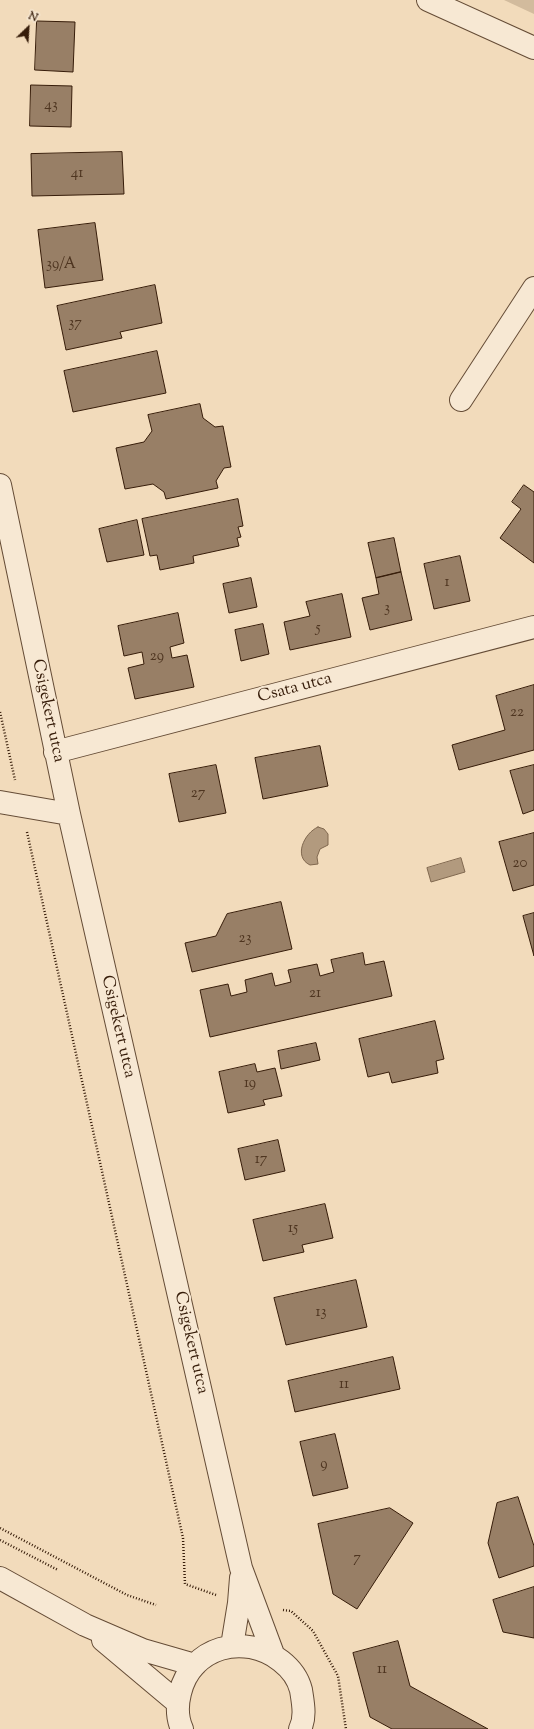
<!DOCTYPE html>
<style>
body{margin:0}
#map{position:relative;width:534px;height:1729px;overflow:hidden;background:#f2dbbb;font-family:"Sorts Mill Goudy",serif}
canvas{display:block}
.north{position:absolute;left:8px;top:8px;width:40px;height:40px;-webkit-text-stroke:3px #f7e8d3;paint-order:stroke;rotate:25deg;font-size:11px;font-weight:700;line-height:16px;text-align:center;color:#361c09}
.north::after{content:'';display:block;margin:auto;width:14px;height:18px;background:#361c09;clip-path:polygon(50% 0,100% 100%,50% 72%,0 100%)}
</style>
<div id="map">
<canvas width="534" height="1729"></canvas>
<div class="north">N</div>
</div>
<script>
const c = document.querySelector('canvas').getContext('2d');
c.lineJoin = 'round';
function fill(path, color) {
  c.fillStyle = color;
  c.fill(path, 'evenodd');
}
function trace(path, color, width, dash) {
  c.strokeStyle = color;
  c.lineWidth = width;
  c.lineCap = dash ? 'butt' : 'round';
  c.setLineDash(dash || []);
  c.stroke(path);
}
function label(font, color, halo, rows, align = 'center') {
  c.font = font + ' "Sorts Mill Goudy",serif';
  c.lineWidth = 4;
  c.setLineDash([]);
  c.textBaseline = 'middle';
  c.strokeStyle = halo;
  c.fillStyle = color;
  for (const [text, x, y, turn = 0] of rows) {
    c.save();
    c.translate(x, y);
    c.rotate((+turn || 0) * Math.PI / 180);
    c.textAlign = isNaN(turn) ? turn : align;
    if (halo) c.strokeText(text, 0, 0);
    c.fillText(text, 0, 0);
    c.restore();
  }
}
fill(new Path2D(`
 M504,0H534V14Z`), '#d2bb9d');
const water = new Path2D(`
 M318,827L324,829L328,834V845L320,849L317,857L318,864L310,865C293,857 304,833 318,827Z
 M461,858L465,872L431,882L427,868Z`);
fill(water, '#b29a7e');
trace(water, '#80684f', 1);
const building = new Path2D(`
 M37,21L75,22L73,72L35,70Z
 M31,85L72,86L71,127L30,126Z
 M122,152L124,194L32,196L31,154Z
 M95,223L103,280L45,288L38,230Z
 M155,285L162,323L120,332L122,338L66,350L57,306Z
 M157,351L166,393L73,412L64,371Z
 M200,404L203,418L215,427L223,426L231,467L224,468L216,481L218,488L166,499L164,492L153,484L125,489L116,448L144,442L152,431L148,415Z
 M524,485L534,492V563L500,538L521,509L512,502Z
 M238,499L243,526L238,527L241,537L237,538L239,546L193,556L194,563L160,570L157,555L150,556L142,519Z
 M137,520L144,555L107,562L99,529Z
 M394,538L401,572L376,578L368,543Z
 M460,556L470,601L434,609L424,564Z
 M401,572L412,620L370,630L362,598L379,594L376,578Z
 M251,578L257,607L229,613L223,584Z
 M342,594L351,637L290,650L284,622L310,616L306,602Z
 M178,613L184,643L170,647L172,658L187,655L194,687L135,699L128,668L144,664L142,652L124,656L118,626Z
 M263,624L269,654L241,661L235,630Z
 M534,685V750L459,770L452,745L505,730L496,696Z
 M320,746L328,786L263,799L255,758Z
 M216,765L226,813L179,822L169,774Z
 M534,765V810L523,814L510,771Z
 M534,833V885L513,891L499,842Z
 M281,902L292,949L192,972L185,943L216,936L227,914Z
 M534,913V956L523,916Z
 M363,953L365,965L384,961L392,996L210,1037L200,990L228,984L231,996L247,992L245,980L272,973L275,986L291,982L288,970L317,964L320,976L334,972L331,960Z
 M435,1021L444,1059L436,1061L438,1073L392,1083L389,1072L368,1077L359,1039Z
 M316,1043L320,1060L281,1069L278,1051Z
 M255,1064L257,1072L275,1068L282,1096L263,1100L265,1105L228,1113L219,1072Z
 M278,1140L285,1171L245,1180L238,1149Z
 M325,1204L333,1238L302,1245L304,1252L263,1261L253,1220Z
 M356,1280L367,1327L286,1345L274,1298Z
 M393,1357L400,1389L295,1412L288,1381Z
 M335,1434L348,1488L313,1496L300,1442Z
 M518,1497L534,1546V1566L499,1578L488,1543L497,1503Z
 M390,1508L413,1523L357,1609L333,1594L318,1524Z
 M534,1587V1638L503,1632L493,1600Z
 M398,1641L410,1686L488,1729H392L370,1717L353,1653Z`);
fill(building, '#987f66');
trace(building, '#361c09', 1);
const street = new Path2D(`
 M428,0L534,48
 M461,400L534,288
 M0,485L69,814L241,1568L273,1654
 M55,752L534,627
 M0,802L69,814
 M0,1578L85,1625L143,1650L195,1665
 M103,1640L178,1703
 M232,1646L239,1603L241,1578
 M182,1729C177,1718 177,1705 180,1693C191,1647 244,1632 281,1661C290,1668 298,1678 301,1690C303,1703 306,1717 300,1729`);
trace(street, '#654c36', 24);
trace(new Path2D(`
 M0,712L15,780
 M27,832L183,1538L185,1584L216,1595
 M0,1528L127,1595L156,1605
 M0,1540L58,1570
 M283,1610L291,1611L313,1631L338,1676L346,1729`), '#361c09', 2.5, [1, 2]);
trace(street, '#f7e8d3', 22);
label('15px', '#4e3520', null, [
 ["43",51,106],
 ["41",77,174],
 ["39/A",61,265],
 ["37",75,324],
 ["1",447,583],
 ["3",387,609],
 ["5",318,629],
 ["29",157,657],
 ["22",517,713],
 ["27",198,794],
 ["20",520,864],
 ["23",245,939],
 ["21",315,994],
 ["19",250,1084],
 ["17",261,1160],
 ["15",293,1229],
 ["13",321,1313],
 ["11",344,1385],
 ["9",324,1465],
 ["7",357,1559],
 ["11",382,1670]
]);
label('17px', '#361c09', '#f7e8d3', [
 ["Csata utca",295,689,-15],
 ["Csigekert utca",47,711,78],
 ["Csigekert utca",117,1027,77],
 ["Csigekert utca",190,1343,77]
]);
</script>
